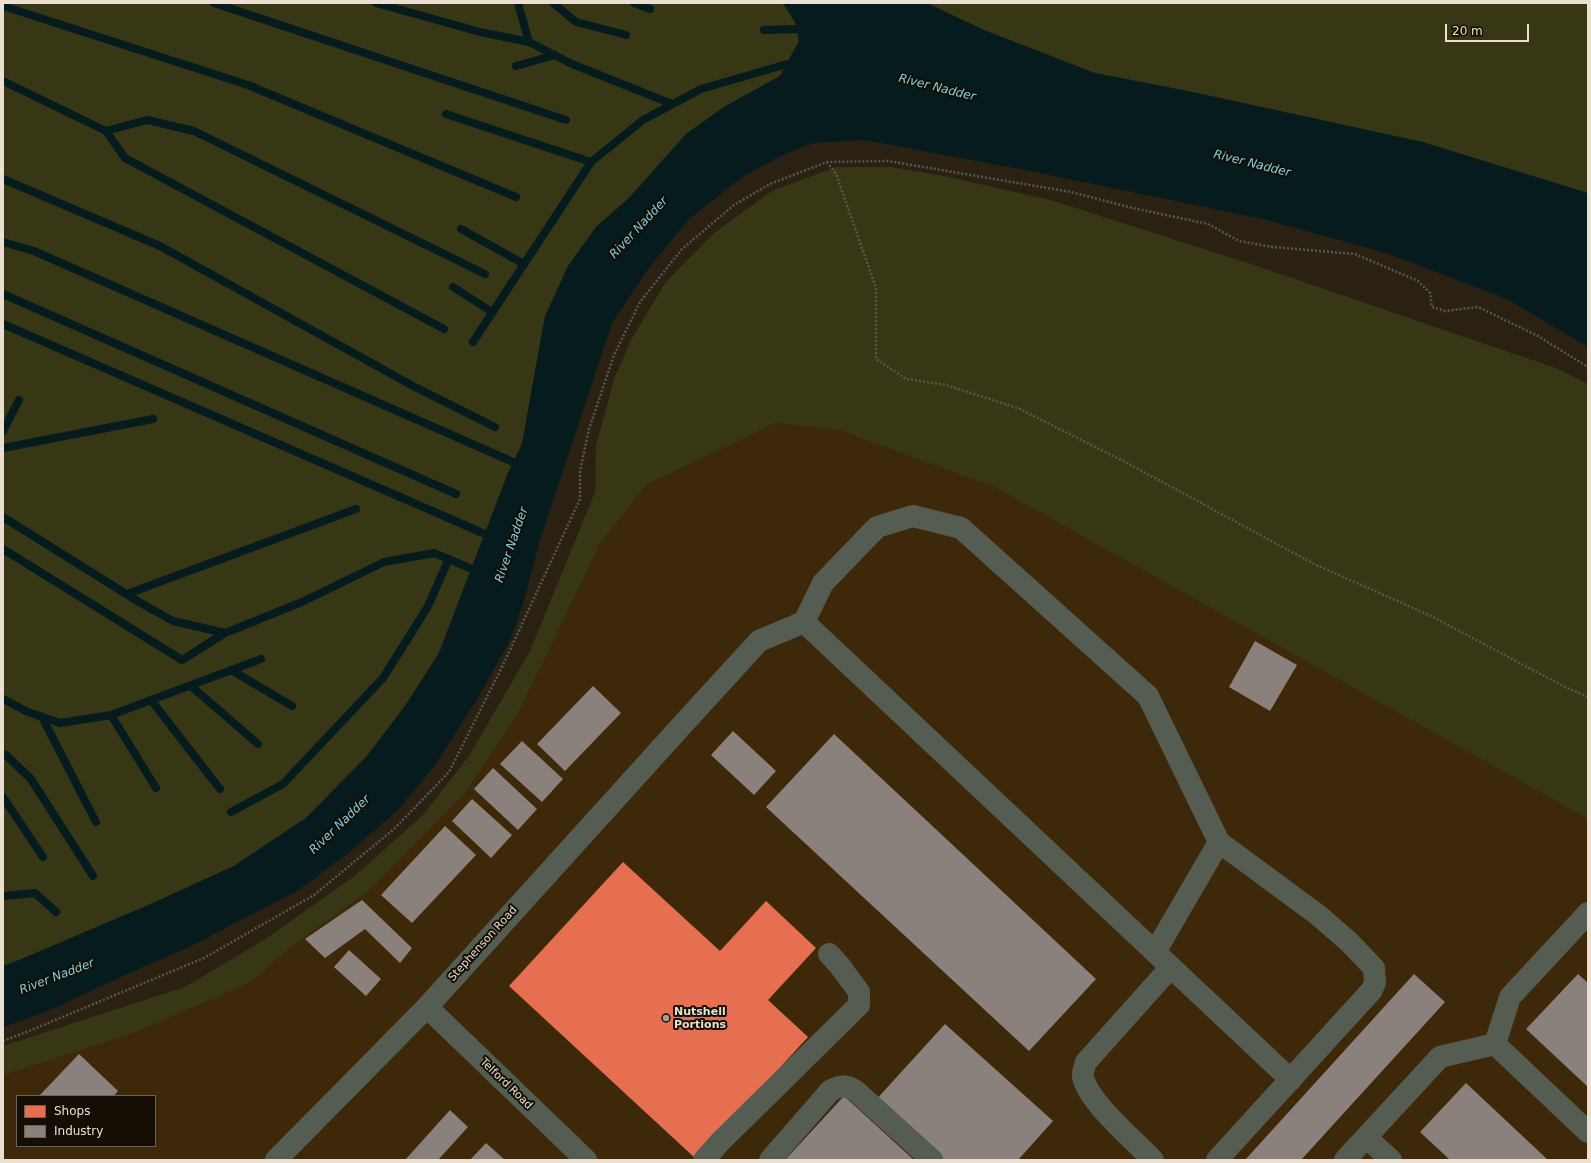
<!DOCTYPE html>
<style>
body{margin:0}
#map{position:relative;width:1591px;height:1163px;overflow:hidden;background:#2a2113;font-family:"DejaVu Sans",sans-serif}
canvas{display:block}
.frame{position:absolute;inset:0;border:4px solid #eadfd0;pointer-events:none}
.legend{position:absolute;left:16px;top:1095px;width:140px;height:52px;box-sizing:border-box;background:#150e04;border:1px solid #6a6256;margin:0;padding:5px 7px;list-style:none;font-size:12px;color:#eadfd0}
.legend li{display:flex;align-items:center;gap:8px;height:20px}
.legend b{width:20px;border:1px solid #6a6256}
.scale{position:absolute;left:1445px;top:24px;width:84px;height:18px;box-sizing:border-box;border:2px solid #eadfd0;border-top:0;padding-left:5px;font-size:12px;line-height:14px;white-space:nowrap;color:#eadfd0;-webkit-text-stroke:3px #150e04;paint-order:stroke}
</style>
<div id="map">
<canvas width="1591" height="1163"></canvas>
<div class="frame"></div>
<ul class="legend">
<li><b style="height:11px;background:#e76f51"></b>Shops</li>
<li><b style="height:11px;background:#8a817c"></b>Industry</li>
</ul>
<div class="scale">20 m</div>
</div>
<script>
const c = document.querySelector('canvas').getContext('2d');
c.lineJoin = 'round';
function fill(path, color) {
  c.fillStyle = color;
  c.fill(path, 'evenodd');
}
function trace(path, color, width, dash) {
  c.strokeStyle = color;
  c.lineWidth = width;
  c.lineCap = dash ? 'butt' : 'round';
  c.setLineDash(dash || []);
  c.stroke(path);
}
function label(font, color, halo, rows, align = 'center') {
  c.font = font + ' "DejaVu Sans",sans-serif';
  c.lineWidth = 4;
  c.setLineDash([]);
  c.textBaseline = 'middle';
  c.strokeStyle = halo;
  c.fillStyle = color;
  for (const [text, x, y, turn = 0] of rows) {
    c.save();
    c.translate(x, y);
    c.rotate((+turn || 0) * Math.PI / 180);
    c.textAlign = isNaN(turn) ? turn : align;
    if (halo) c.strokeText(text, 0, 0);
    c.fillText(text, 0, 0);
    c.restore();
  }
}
fill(new Path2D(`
 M776,423L839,430L996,488L1588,819V1160H3V1074L249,983L300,940L467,790L519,712L600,544L646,485ZM17,1096H155V1146H17Z`), '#3d2909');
fill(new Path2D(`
 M3,3H783L795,22L799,41L780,76L724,107L686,134L629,198L596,227L545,316L522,444L508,473L439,653L405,706L367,756L306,818L234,866L153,903L24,958L3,966Z
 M870,3H1588V207L890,34Z
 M836,167H892L948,177L1054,201L1254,265L1435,327L1556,368L1588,384V819L996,488L839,430L776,423L646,485L600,544L519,712L467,790L371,889L300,940L249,983L131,1034L3,1075V1046L185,987L264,940L356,875L423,815L469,756L530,651L595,492L596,446L614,379L632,338L665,283L714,233L772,191Z`), '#373716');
fill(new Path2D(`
 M783,3H927L984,30L1095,73L1193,92L1423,142L1588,193V347L1507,299L1386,253L1263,219L1025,170L865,140L813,143L785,154L745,175L689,219L648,269L612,323L539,543L523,604L511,638L479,696L435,765L398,810L351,851L299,890L187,948L127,974L48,1011L3,1027V966L24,958L153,903L234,866L306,818L367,756L405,706L439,653L508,473L522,444L545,316L568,266L596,227L629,198L686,134L724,107L780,76L799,41L795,22Z`), '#061b1e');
fill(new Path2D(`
 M623,862L720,951L766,901L816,948L768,1000L808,1037L696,1159L509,986Z`), '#e76f51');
fill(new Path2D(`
 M1255,641L1297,665L1270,711L1229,687Z
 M593,686L621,713L565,771L537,744Z
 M733,731L776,771L754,795L711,755Z
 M834,734L1096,979L1029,1051L766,807Z
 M522,741L563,779L542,802L500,764Z
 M493,768L537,809L518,830L474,789Z
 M472,799L512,835L491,858L452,821Z
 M445,826L476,855L412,923L381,895Z
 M362,900L412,948L400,963L365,929L325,958L305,939Z
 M349,950L381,979L366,996L334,967Z
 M1414,974L1445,1002L1301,1160H1245Z
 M1578,974L1588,983V1087L1526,1029Z
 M945,1024L1053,1121L1018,1160H937L874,1102Z
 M79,1054L118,1091L114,1096H39Z
 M1466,1083L1548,1160H1450L1420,1132Z
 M844,1096L914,1160H785Z
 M450,1110L468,1127L438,1160H405Z
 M486,1143L505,1160H470Z`), '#8a817c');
trace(new Path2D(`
 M214,3L566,120
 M376,3L480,32L529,42
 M518,3L529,42L572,64L672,104
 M553,3L576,22L626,35
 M634,3L650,9
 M3,6L248,85L516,197
 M764,30L797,29
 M516,66L555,55
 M3,81L106,131L125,158L444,329
 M446,114L591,162
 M106,131L147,120L194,131L485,274
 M3,179L160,246L413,386L495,427
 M461,229L524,264
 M3,242L34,251L513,462
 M453,287L492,312
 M3,294L456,494
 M3,324L485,534
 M473,342L591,162L643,120L701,89L787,64
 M3,431L19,400
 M3,448L153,419
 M3,517L139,602L173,621L225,633L302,602L384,562L434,553L472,569
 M3,549L182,660L225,633
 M127,594L356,509
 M231,670L292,706
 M191,686L258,744
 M3,699L28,712L60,723L111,715L261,659
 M151,700L220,789
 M111,715L156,788
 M42,717L96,822
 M3,754L6,755L31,779L93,876
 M3,797L43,857
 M231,812L283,784L383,678L427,608L449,559
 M3,896L35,893L56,912`), '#061b1e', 8);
trace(new Path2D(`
 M827,162L836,174L876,288V359L906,379L946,385L1020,409L1129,464L1314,564L1431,616L1565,687L1588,697
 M3,1041L29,1031L204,958L314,895L394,829L449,772L503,665L580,499V471L589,429L614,355L640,302L682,249L734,205L770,184L827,162L888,161L1071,192L1133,208L1208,224L1239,241L1272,247L1355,254L1418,281L1430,293L1432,307L1445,311L1478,307L1538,336L1588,367`), '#56584e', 2.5, [2, 2]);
trace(new Path2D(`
 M804,622L823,583L877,527L913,516L961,528L1148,696L1219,842L1155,952
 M427,1007L586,1160
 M1495,1044L1588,1132
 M1366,1137L1391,1160
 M276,1160L427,1007L684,723L759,641L804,622L1291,1080
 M704,1160L720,1142L859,1005V992L840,966L829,954
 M770,1160L831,1090C841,1085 848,1085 857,1092L932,1160
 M1153,1160C1135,1141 1088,1102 1083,1077C1082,1072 1085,1066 1086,1062L1171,967
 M1217,1160L1372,990L1375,982L1374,968L1349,942L1318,915L1219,842
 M1345,1160L1440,1057L1495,1044L1510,997L1588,913`), '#555c52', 22);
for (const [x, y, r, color] of [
 [666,1018,4,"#a79c8e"]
]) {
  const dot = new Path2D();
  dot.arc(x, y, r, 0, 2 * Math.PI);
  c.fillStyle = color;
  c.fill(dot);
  trace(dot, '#150e04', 1.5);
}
label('11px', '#eadfd0', '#150e04', [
 ["Stephenson Road",483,944,-48],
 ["Telford Road",506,1084,44]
]);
label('bold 11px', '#eadfd0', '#150e04', [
 ["Nutshell",674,1012],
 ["Portions",674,1025]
], 'left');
label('italic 12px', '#80d2e4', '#150e04', [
 ["River Nadder",937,88,14],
 ["River Nadder",1252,164,14],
 ["River Nadder",639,228,-47],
 ["River Nadder",512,545,-71],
 ["River Nadder",340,825,-44],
 ["River Nadder",57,977,-21]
]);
</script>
